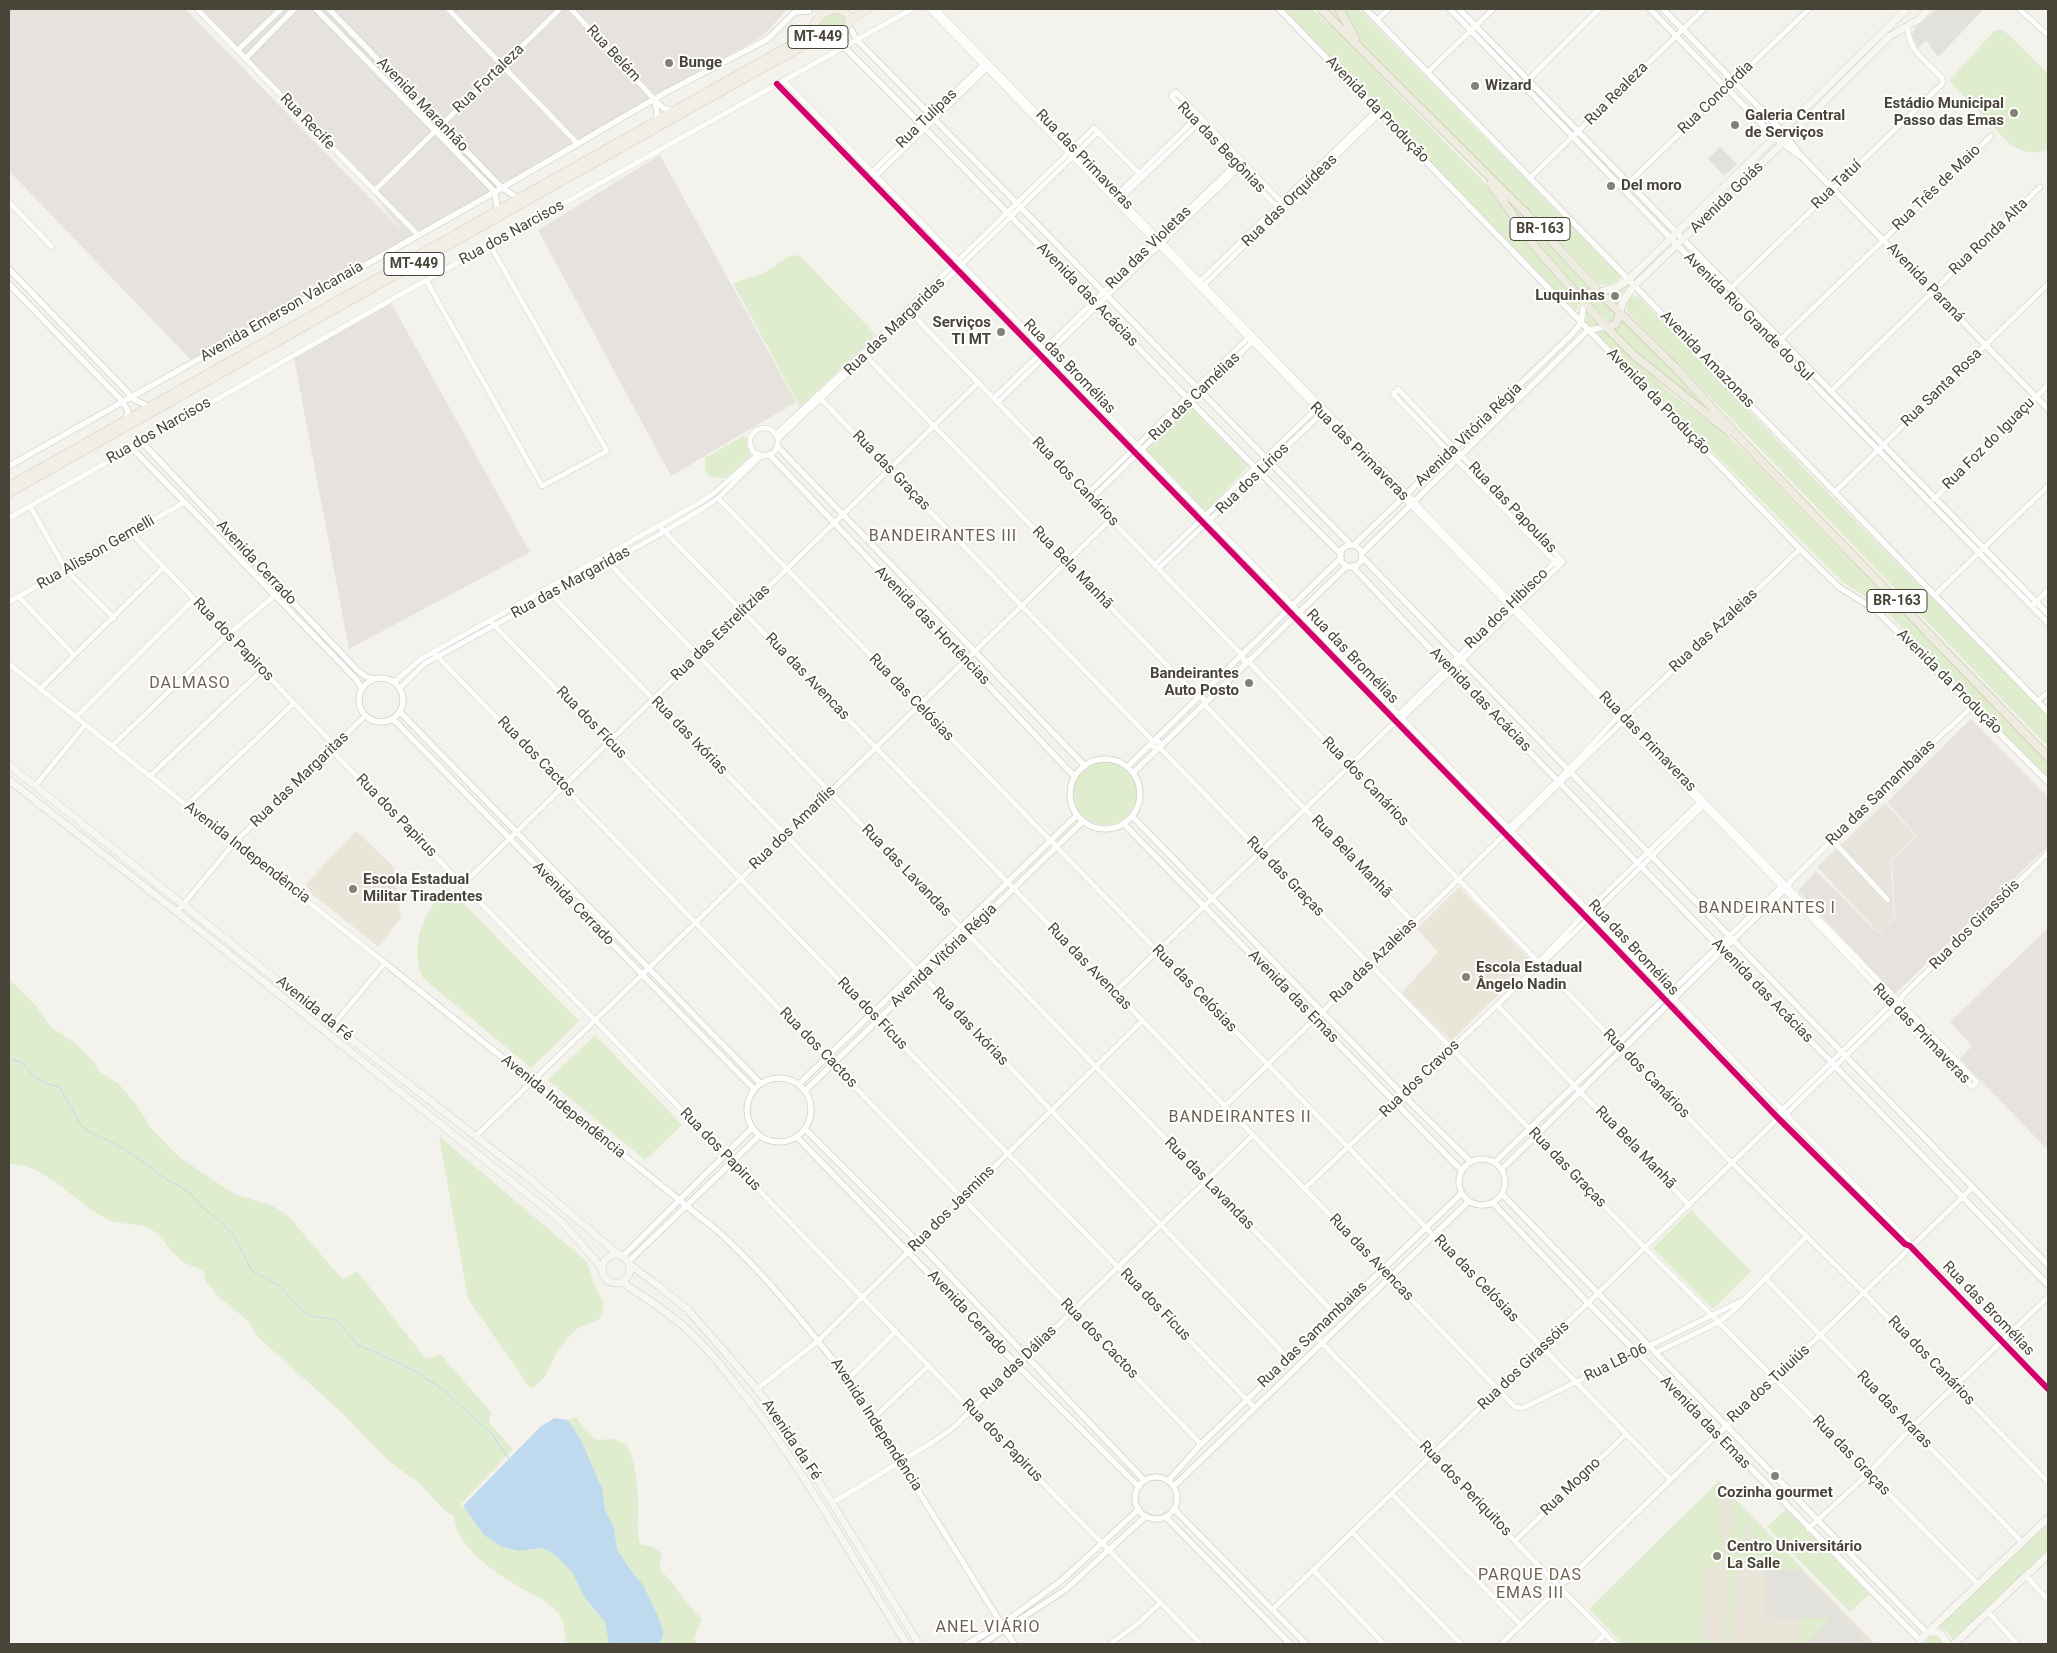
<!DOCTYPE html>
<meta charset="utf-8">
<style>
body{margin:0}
#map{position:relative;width:2057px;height:1653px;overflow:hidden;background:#f3f2ed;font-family:Roboto,sans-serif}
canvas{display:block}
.frame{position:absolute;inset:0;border:10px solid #494438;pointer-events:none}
</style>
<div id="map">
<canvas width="2057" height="1653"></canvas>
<div class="frame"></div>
</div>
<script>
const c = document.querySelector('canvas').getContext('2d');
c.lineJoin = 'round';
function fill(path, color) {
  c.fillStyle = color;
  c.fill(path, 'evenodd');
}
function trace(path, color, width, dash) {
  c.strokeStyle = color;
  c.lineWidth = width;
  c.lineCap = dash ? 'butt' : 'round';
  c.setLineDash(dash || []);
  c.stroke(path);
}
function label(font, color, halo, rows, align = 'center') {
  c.font = font + ' Roboto,sans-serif';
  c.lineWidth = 4;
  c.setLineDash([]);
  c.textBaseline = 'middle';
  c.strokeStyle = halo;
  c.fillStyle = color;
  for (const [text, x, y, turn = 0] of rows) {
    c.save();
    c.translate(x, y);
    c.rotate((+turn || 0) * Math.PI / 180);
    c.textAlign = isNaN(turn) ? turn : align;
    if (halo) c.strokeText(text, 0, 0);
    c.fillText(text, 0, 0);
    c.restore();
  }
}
fill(new Path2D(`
 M1885,803L1916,836L1891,860L1894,917L1879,933L1817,867Z`), '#e7e4db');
fill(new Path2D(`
 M9,9H185L404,233L369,189L201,9H787L765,34L756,40L662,92L193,362L9,171Z
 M660,155L796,402L671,476L538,230Z
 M391,303L530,552L349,649L294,358Z
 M1971,719L2048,797V846L1895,994L1798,891L1816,871L1879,934L1895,917L1892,860L1917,836L1887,802Z
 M2048,928V1150L1960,1059L1972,1046L1950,1022Z`), '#e6e3de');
fill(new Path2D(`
 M356,831L393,866L401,918L379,947L312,894L306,884Z
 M1459,887L1532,962L1451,1041L1402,993L1438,952L1417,929Z
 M1719,1481L1733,1497L1875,1644H1623L1589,1609Z`), '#e9e5d9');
fill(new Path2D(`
 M1282,9H1312L1339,33L1483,181L1578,301L1577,310L1576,311Z
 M1328,9H1359L1621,277C1616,284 1605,288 1598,283L1518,200L1407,91Z
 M838,12C845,17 846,19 845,28C837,33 831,38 822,35L817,28L821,20Z
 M1995,30H2002L2008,34L2048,74V148C2037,156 2024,152 2012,146L1949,81Z
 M1500,193L1507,198L1590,288L1582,293C1549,264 1525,228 1500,193Z
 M791,255L800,256L876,335L800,407L733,283L764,273Z
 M1627,283L1630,285L1621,295L1618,304L1608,294L1618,290Z
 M1593,294H1597L1618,313L1617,319L1611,323L1588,301Z
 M1634,296L1639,297L1832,497L2048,715V747L1627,311V304L1629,298Z
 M1586,308L1602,326L1593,327L1586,323Z
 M1621,319L1717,415V416L1688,397L1612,329Z
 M1606,330L1669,392L1732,439L2048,762V779L1881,606L1844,583L1595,334L1596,331Z
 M1191,407L1248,466L1205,513L1145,450Z
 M743,436L747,438V447L751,455L726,478L710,477L705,469V458Z
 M1073 793a32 32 0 1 1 64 0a32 32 0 1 1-64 0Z
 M448,888L579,1021L531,1068L423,978C409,947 423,910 448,888Z
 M9,979L35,1005L51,1027L76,1044L92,1060L101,1073L118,1083L136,1104L151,1128L179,1157L234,1194L273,1206L288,1216L343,1280L357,1271L426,1359L440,1354L491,1412L489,1423L513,1449L462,1503L457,1499L484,1535L520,1551L543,1548L555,1555L572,1572L585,1598L605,1622L609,1644H568C564,1636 565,1627 561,1618C553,1601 530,1594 516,1585C495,1572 467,1553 457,1530C455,1526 455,1520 453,1515L444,1510L420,1484L390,1462L342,1413L258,1337L247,1320L218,1296L206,1282L203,1270C197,1267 188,1265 182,1261C170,1252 163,1236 149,1228C140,1223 123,1225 112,1221C75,1206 51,1165 9,1164Z
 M595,1035L682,1125L645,1160L548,1080Z
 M439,1136L586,1261C590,1268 591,1277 594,1284C601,1299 608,1301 600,1319L579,1327L567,1339L557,1352L544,1378L531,1389L468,1299Z
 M1691,1210L1751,1271L1713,1309L1653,1248Z
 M576,1417L585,1430L597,1440L614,1439L627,1445C635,1462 637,1482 638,1500C639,1516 636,1529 640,1544L653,1547L662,1554L659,1568C675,1584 685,1604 702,1619L694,1638L697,1644H660L664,1633L617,1549L614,1527L605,1510L602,1488L581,1440L568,1420Z
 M1719,1481L1718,1534L1724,1535V1566H1711V1570H1703L1701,1641L1732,1642V1644H1623L1589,1609Z
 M1733,1497L1754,1519L1753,1523L1755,1520L1804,1570H1740L1733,1577L1731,1639H1725L1728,1533H1733ZM1752,1525V1544H1746V1527Z
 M1786,1509L1869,1594L1850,1612L1767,1527Z
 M2048,1523V1550L1953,1640L1945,1630L1938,1627Z
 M1799,1612L1836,1614L1806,1644H1798Z
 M1934,1636L1940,1639L1943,1644H1924L1928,1638Z`), '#dfecce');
fill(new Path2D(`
 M1937,9L1983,10L1938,57L1926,40L1918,48L1912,36L1916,27Z
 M1720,147L1737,164L1724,176L1708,159Z
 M1766,1570H1800L1870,1644H1806L1831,1619L1764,1617Z`), '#e2e1dc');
fill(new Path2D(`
 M555,1418L568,1420L581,1440L602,1488L605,1510L614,1527L617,1549L629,1568L643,1585L657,1614L664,1633L660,1644H609L605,1622L585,1598L572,1572L555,1555L543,1548L520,1551L502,1547L484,1535L463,1506L541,1426Z`), '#bfdaef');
trace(new Path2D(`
 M9,1058L23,1063L34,1077L45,1083L60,1087L80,1124L90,1132L123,1148L168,1180L179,1186L191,1194L203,1208L220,1221L234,1236L252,1271L279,1285L300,1308L311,1316L335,1319L357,1344L413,1370L441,1388L492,1434L509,1459`), '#bfdaef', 1);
const minor = new Path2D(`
 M197,9L418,235
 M448,9L577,143
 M571,9L654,99
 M929,9L1782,887L1972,1087L1977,1082L936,9
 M2019,9L2048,35
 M1377,20L1389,9
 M1428,72L1493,9
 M783,80L1908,1240L1910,1246
 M1528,80L1599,9
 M777,84L1587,918L1777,1117L1905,1244L1910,1246L2048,1389
 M871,173L985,63
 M875,177L989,66
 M1530,178L1704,9
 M1623,188L1809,9
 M374,191L560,9
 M1116,196L1196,118
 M1119,200L1199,123
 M9,202L52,247
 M1280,210L1171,96L1176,92L1285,206
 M426,280L542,486L607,451L490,245
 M1199,282L1377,110
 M1203,286L1380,113
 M1731,288L1943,83L1942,78C1926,61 1907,50 1908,26
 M907,309L1242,655L1244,661H1248L1732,1163L1864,1293L2048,1482
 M1779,341L1991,136
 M863,353L1198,697L1203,698L1205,705L1413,922
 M1831,391L2040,187
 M817,395L1153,741V747L1160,748
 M994,398L1240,160
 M998,402L1244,163
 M750 442a14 14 0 1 1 28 0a14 14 0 1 1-28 0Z
 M776,434L863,353L1094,128L1143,177
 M778,439L912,313L1098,132
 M1835,492L2048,284
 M1087,494L1250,336
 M718,498L1670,1479
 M1091,499L1254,340
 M1934,499L2048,385
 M30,506L66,570L114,618
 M9,518L389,301L912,9
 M660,527L1115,992L1515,1407L1523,1408L1743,1300
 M131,533L335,746
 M603,557L1335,1314
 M1154,565L1317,408
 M1158,569L1322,413
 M546,589L917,970L1289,1359
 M1935,595L2048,486
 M19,597L74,655
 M9,602L183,503
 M2034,604L2048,590
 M490,621L1255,1408
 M433,652L1201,1444
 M9,664L385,963L333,1025
 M394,682L421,659L699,503L712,495L758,454
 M400,688L424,664L664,532L705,507L718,498L762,455
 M40,689L164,567
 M2038,701L2048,692
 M1397,716L1557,560
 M76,717L194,599
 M1153,741L1159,742L1160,748L1645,1248L1978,1584
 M112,746L228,635L274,596
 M331,750L591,1016L971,1410L1201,1644
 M150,776L262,670
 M35,786L85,725
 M187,805L294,703
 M1510,832L1621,723L1628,713L1800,549
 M1831,839L1888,900
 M463,884L979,382
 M177,912L234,843L365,716
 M1729,936L1783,885
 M1733,940L1789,886L1790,882L1876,795L1973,706
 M1539,967L1704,805
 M1115,992L1392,725L1397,723L1563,562L1398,389L1393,394L1559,566
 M1901,997L2048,853
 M1497,1005L1689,1205
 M1224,1107L1503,836L1504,832L1561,777L1617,718L1621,715L1628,713
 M1780,1112L1894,1001
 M476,1136L1111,519
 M1304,1189L1536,968L1539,962L1584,914L1702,800
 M1765,1278L2022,1542
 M1314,1335L1615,1644
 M1655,1353L1719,1322L1733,1311L1807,1236
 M848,1379L896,1331
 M757,1389L818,1341L1142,1021
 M874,1418L929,1365
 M1392,1494L1521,1625
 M832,1503L933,1442L953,1428L1252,1136
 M1808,1529L1868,1474L1911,1428L2048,1297
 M1352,1532L1461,1644
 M1515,1541L1626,1434
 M1313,1570L1384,1644
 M2026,1576L2048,1600
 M1272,1610L1775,1121L1785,1115L1895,1008L1900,1002L1902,997
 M1988,1612L2017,1644
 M1110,1644L1140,1622L1160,1603
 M1501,1644L1973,1187
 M1595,1644L1605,1634`);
const tertiary = new Path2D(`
 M316,9L495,192
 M329,9L502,188L518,198
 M1279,9L1800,549L1839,587L1877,611L2048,782
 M1366,9L2048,712
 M1450,9L1678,246L2048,623
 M1459,9L2048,614
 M1650,9L1775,138L1800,156
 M1663,9L1782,131L1802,157L1833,189L2048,409
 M849,26L857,40L1351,545
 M831,40L844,47C1012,214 1173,387 1341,554
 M238,50L281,9
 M246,58L294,9
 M654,99L663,108L673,111
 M655,101L657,114L656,120
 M495,192L497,210
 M9,269L135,400L150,407
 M9,284L123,402L128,411L126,420
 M141,441L357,670L365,676L374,679
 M777,446L1085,766
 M131,447L356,679L362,689
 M769,454L1074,776
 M9,466L495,192L663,94L768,39L795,12L809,11
 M1354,545L1572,334L1581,323L1584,303
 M1340 556a11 11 0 1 1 22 0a11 11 0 1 1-22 0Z
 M1362,553L1588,330L1606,327
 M1362,557L2048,1265
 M1352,566L1451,671L2048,1285
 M359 700a22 22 0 1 1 44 0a22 22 0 1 1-44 0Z
 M400,712L760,1083
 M391,720L395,721L754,1089
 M1070 794a35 35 0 1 1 70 0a35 35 0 1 1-70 0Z
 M1127,767L1341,558
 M1133,773L1347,566
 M1132,816L1403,1095L1471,1162
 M1123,823L1462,1171
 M385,963L719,1232C767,1276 808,1328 848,1379L1014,1644
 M747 1110a32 32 0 1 1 64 0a32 32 0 1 1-64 0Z
 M799,1084L1077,815
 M805,1091L1083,821
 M805,1129L918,1242L1145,1481
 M797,1137L1017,1365L1139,1487
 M1459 1182a23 23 0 1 1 46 0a23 23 0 1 1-46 0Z
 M1495,1162L1729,936
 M1502,1169L1733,940
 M1502,1194L1927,1633
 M1493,1203L1588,1303L1920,1640
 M623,1256L752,1128
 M628,1262L759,1136
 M1135 1498a21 21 0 1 1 42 0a21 21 0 1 1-42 0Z
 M1168,1481L1201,1444L1462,1193
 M1174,1486L1469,1201
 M1174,1509L1306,1644
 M1166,1517L1290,1644
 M967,1644L1001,1625L1061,1581L1139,1509
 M982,1644L1065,1590L1146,1516`);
const secondary = new Path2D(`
 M1599,292L1617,287L1628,280L1907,9
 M1620,313L1623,301L1634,286L1788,138L1890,36L1918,20L1929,9
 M9,765L333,1025L524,1174L619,1255
 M9,780L177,912L526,1193L563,1223L602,1268
 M602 1269a14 14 0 1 1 28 0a14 14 0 1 1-28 0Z
 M629,1264L660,1287L689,1311L757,1389L791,1436L919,1644
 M621,1282C645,1297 668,1312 689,1331C705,1346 720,1364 734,1382C801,1462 850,1556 907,1644
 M1928,1632L2048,1518
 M1919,1644C1922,1634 1930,1629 1941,1634L1948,1644
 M1954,1644L2048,1555`);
const primary = new Path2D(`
 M837,9L823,13L814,24L815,35L822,40C837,41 853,30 848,15L839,9
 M850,20L868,9
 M9,486L801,39L813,27
 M9,493L745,78L807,44L822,40`);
const trunk = new Path2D(`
 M1321,9L1527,214L1599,292L1676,368L1746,445L2048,757
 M1339,9L1355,38
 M1491,184L1536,248L1606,327L1635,356L1729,432
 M1584,303L1589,293L1599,292
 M1606,327L1616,324L1620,313`);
trace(minor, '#d1cfcb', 6);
trace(tertiary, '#d1cfcb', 7);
trace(secondary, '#d2cfc4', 8);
trace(primary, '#d5cfbb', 9);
trace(trunk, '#cac0a9', 9);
trace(minor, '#fdfdfc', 5);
trace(tertiary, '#fdfdfc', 5.5);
trace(secondary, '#f7f6f1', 7);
trace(primary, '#f1efe5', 8);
trace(trunk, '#eeece0', 8);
trace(new Path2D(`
 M777,84L1587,918L1777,1117L1905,1244L1910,1246L2048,1389`), '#d6006c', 6);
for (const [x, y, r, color] of [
 [669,63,5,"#848177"],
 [1475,86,5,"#848177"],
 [2014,113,5,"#848177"],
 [1735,125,5,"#848177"],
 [1611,186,5,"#848177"],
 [1615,296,5,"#848177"],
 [1001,332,5,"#848177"],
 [1249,683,5,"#848177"],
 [353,889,5,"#848177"],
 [1466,977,5,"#848177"],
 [1775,1476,5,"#848177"],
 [1717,1556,5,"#848177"]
]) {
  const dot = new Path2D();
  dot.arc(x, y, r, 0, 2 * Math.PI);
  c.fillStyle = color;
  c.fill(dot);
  trace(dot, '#fff', 2);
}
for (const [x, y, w] of [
 [818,37,60],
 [1540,229,60],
 [414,264,60],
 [1897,601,60]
]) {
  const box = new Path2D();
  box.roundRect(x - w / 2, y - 11.5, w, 23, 4);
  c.fillStyle = '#fff';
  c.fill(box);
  trace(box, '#494438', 1);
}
label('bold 14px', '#494438', null, [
 ["MT-449",818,37],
 ["BR-163",1540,229],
 ["MT-449",414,264],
 ["BR-163",1897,601]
]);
label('15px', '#494438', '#fff', [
 ["Rua Belém",613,54,47],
 ["Rua Fortaleza",489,79,-44],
 ["Rua Realeza",1617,94,-45],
 ["Rua Concórdia",1716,98,-44],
 ["Avenida Maranhão",422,105,46],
 ["Avenida da Produção",1377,110,46],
 ["Rua Tulípas",927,119,-44],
 ["Rua Recife",307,122,46],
 ["Rua das Begônias",1221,148,46],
 ["Rua das Primaveras",1084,160,46],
 ["Rua Tatuí",1837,185,-44],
 ["Rua Três de Maio",1937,188,-44],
 ["Avenida Goiás",1727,198,-44],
 ["Rua das Orquídeas",1290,201,-44],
 ["Rua dos Narcisos",512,233,-29],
 ["Rua Ronda Alta",1989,237,-44],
 ["Rua das Violetas",1149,248,-44],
 ["Avenida Paraná",1925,283,46],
 ["Avenida das Acácias",1087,295,46],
 ["Avenida Emerson Valcanaia",282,312,-30],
 ["Avenida Rio Grande do Sul",1748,317,45],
 ["Rua das Margaridas",895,327,-44],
 ["Avenida Amazonas",1707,360,46],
 ["Rua das Bromélias",1069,367,46],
 ["Rua Santa Rosa",1942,388,-44],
 ["Rua das Camélias",1195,397,-44],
 ["Avenida da Produção",1658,402,46],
 ["Rua dos Narcisos",159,431,-30],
 ["Avenida Vitória Régia",1469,435,-44],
 ["Rua Foz do Iguaçu",1989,444,-45],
 ["Rua das Primaveras",1359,452,45],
 ["Rua das Graças",891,471,46],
 ["Rua dos Lírios",1253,479,-44],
 ["Rua dos Canários",1075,482,46],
 ["Rua das Papoulas",1512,508,46],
 ["Rua Alisson Gemelli",96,553,-30],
 ["Avenida Cerrado",256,563,47],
 ["Rua Bela Manhã",1072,568,46],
 ["Rua das Margaridas",571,583,-29],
 ["Rua dos Hibisco",1507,609,-44],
 ["Avenida das Hortências",932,626,46],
 ["Rua das Azaleias",1714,631,-43],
 ["Rua das Estrelítzias",721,633,-44],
 ["Rua dos Papiros",233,640,46],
 ["Rua das Bromélias",1352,657,46],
 ["Rua das Avencas",807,677,46],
 ["Avenida da Produção",1949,682,45],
 ["Rua das Celósias",911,698,46],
 ["Avenida das Acácias",1480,700,46],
 ["Rua dos Fícus",591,723,46],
 ["Rua das Ixórias",689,736,46],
 ["Rua das Primaveras",1647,742,46],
 ["Rua dos Cactos",536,757,46],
 ["Rua das Margaritas",300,780,-44],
 ["Rua dos Canários",1365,782,46],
 ["Rua das Samambaias",1881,793,-44],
 ["Rua dos Papirus",396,816,46],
 ["Rua dos Amarílis",793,828,-44],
 ["Avenida Independência",247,853,38],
 ["Rua Bela Manhã",1351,857,46],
 ["Rua das Lavandas",906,871,46],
 ["Rua das Graças",1285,877,46],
 ["Avenida Cerrado",573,904,46],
 ["Rua dos Girassóis",1975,925,-45],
 ["Rua das Bromélias",1633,948,47],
 ["Avenida Vitória Régia",944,956,-44],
 ["Rua das Azaleias",1374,961,-44],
 ["Rua das Avencas",1089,967,46],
 ["Rua das Celósias",1194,989,46],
 ["Avenida das Acácias",1762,991,46],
 ["Avenida das Emas",1293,997,46],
 ["Avenida da Fé",314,1009,39],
 ["Rua dos Fícus",872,1014,46],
 ["Rua das Ixórias",970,1027,46],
 ["Rua das Primaveras",1921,1034,46],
 ["Rua dos Cactos",818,1048,46],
 ["Rua dos Canários",1646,1074,46],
 ["Rua dos Cravos",1420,1079,-44],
 ["Avenida Independência",563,1107,39],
 ["Rua Bela Manhã",1635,1148,46],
 ["Rua dos Papirus",720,1150,46],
 ["Rua das Graças",1567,1168,46],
 ["Rua das Lavandas",1209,1184,46],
 ["Rua dos Jasmins",952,1209,-45],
 ["Rua das Avencas",1371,1258,46],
 ["Rua das Celósias",1476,1279,46],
 ["Rua dos Fícus",1155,1305,46],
 ["Rua das Bromélias",1988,1309,46],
 ["Avenida Cerrado",967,1313,47],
 ["Rua das Samambaias",1313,1335,-44],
 ["Rua dos Cactos",1099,1339,46],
 ["Rua dos Canários",1931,1361,46],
 ["Rua das Dálias",1019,1363,-44],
 ["Rua LB-06",1616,1363,-26],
 ["Rua dos Girassóis",1524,1366,-44],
 ["Rua dos Tuiuiús",1769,1384,-43],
 ["Rua das Araras",1894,1410,46],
 ["Avenida das Emas",1705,1423,46],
 ["Avenida Independência",876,1425,57],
 ["Avenida da Fé",791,1440,56],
 ["Rua dos Papirus",1002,1441,46],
 ["Rua das Graças",1851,1456,46],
 ["Rua Mogno",1571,1487,-44],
 ["Rua dos Periquitos",1465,1489,46]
]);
label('bold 15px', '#494438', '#fff', [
 ["Bunge",679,63],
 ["Wizard",1485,86],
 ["Estádio Municipal",2004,104,"right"],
 ["Passo das Emas",2004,121,"right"],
 ["Galeria Central",1745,116],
 ["de Serviços",1745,133],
 ["Del moro",1621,186],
 ["Luquinhas",1605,296,"right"],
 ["Serviços",991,323,"right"],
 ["TI MT",991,340,"right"],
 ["Bandeirantes",1239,674,"right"],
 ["Auto Posto",1239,691,"right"],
 ["Escola Estadual",363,880],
 ["Militar Tiradentes",363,897],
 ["Escola Estadual",1476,968],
 ["Ângelo Nadin",1476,985],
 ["Cozinha gourmet",1775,1493,"center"],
 ["Centro Universitário",1727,1547],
 ["La Salle",1727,1564]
], 'left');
c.letterSpacing = '1px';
label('16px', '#6c6250', '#fff', [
 ["BANDEIRANTES III",943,537],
 ["DALMASO",190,684],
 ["BANDEIRANTES I",1767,909],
 ["BANDEIRANTES II",1240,1118],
 ["PARQUE DAS",1530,1576],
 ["EMAS III",1530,1594],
 ["ANEL VIÁRIO",988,1628]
]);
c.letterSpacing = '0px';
</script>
